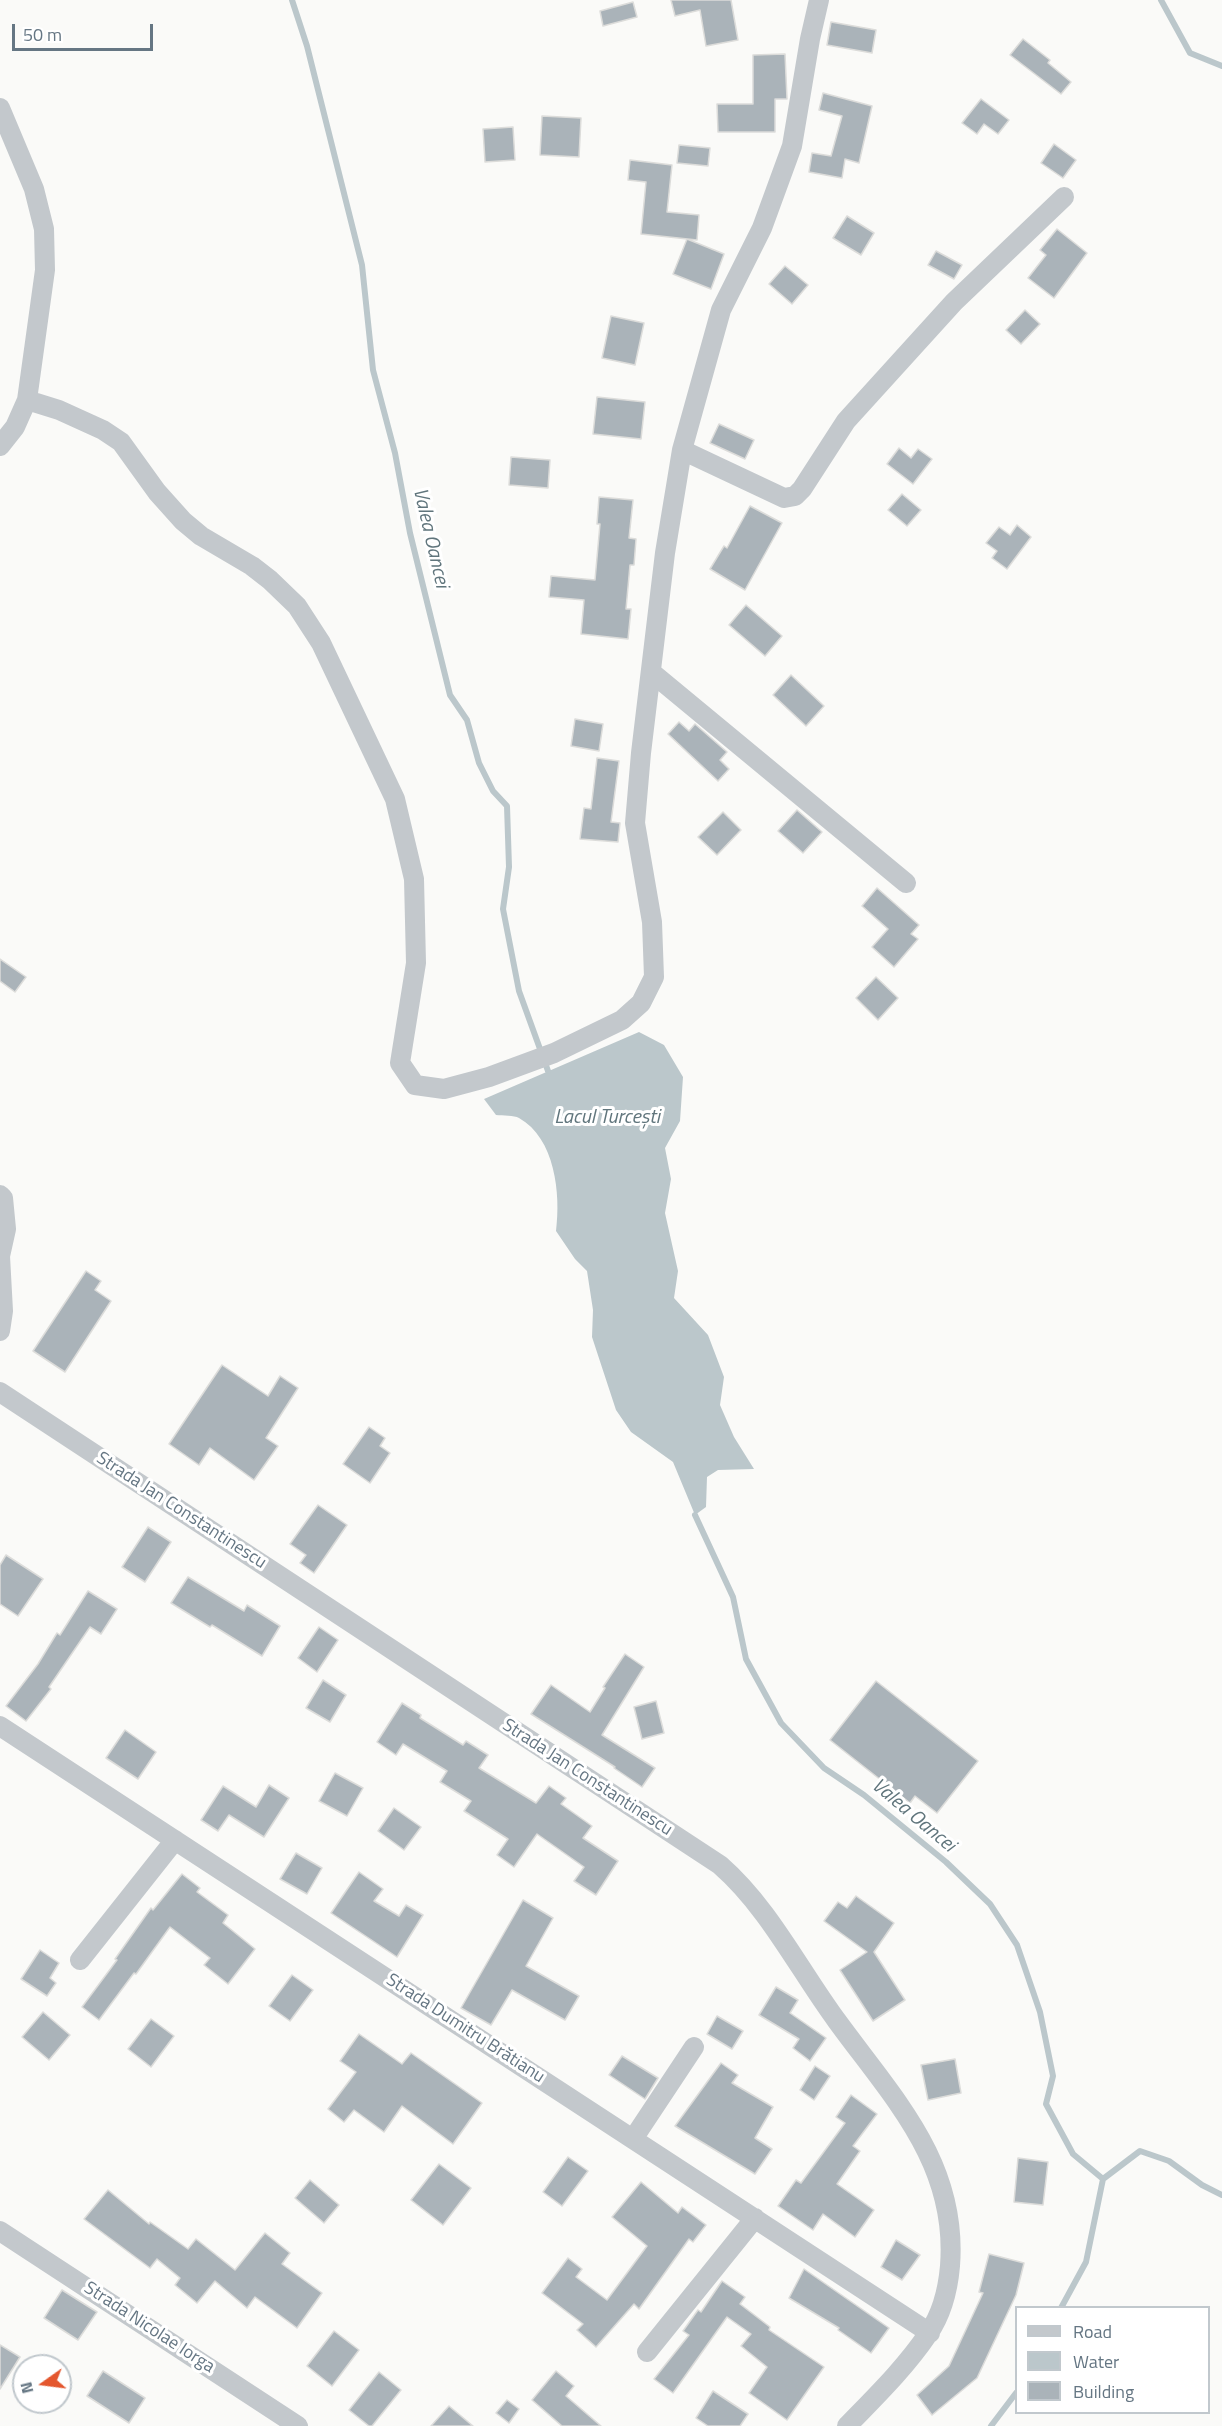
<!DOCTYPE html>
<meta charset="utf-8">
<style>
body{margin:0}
#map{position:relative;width:1222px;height:2426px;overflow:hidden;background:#fafaf8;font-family:"Titillium Web",sans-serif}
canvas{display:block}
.legend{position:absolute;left:1015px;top:2306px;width:195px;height:108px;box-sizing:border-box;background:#fff;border:2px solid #c1c8cd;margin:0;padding:8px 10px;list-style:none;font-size:18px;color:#657683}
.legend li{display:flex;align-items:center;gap:12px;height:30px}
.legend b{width:30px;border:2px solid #c1c8cd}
.north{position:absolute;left:12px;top:2354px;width:60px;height:60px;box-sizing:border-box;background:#fff;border:2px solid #c1c8cd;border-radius:50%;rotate:256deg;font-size:16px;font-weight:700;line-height:24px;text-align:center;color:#657683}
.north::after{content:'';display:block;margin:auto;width:21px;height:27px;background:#e4572e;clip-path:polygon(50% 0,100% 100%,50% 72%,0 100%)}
.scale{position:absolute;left:12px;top:24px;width:141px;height:27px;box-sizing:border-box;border:3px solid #657683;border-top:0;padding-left:8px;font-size:18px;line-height:21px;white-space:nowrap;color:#657683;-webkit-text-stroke:4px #fff;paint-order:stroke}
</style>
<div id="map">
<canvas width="1222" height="2426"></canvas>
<ul class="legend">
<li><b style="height:8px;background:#c3c8cc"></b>Road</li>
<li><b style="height:16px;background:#bbc7cb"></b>Water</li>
<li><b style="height:16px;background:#aab3b9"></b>Building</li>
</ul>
<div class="north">N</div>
<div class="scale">50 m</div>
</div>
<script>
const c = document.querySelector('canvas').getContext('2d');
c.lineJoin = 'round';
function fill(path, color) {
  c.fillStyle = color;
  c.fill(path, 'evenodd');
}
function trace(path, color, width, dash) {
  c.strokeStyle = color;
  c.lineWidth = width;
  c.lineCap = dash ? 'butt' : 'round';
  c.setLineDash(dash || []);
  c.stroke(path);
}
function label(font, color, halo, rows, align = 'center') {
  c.font = font + ' "Titillium Web",sans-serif';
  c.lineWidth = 6;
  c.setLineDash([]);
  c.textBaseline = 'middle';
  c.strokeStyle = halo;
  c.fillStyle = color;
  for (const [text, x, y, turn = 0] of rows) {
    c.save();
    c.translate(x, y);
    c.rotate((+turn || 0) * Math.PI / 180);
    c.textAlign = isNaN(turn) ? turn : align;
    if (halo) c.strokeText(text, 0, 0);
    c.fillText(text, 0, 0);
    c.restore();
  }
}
fill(new Path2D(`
 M639,1032L664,1045L683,1077L680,1121L665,1148L671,1179L665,1213L678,1271L674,1298L708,1335L724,1377L720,1405L734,1437L754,1469L718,1470L707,1477L706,1507L695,1515L673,1462L631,1432L616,1410L592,1337L593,1310L587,1271L575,1259L556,1231C561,1194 555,1138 519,1118C514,1115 503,1116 496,1115L484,1099Z`), '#bbc7cb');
trace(new Path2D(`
 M292,0L307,46L362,265L373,370L395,453L410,533L450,695L467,720L479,763L493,791L507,806L509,867L503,909L519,991L548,1071
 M1161,0L1190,53L1222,66
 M695,1515L733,1597L746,1659L781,1723L824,1768L864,1795L946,1862L990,1904L1017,1945L1040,2012L1053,2076L1046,2104L1073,2154L1103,2179L1086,2262L1061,2308
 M1103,2179L1140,2151L1169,2161L1202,2185L1222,2195
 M991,2426L1016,2393`), '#bbc7cb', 6);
const building = new Path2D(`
 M671,0H731L738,40L706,46L700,10L675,16Z
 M633,2L637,17L603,26L600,11Z
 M831,22L876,30L872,53L827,45Z
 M1023,39L1050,60L1048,63L1071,82L1061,94L1010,55Z
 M785,54L787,99H775V132H718L717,104H753V55Z
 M823,93L872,106L859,163L845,159L842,178L809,172L812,153L831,156L842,116L819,110Z
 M981,99L1009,120L998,134L984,124L977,134L962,123Z
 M542,116L581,118L579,157L540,155Z
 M513,127L515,160L485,162L483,129Z
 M1054,144L1076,160L1063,178L1041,163Z
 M679,145L710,148L708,166L677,163Z
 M630,160L672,165L667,212L699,215L697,240L641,234L646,182L628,180Z
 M847,216L874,233L861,255L833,238Z
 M1057,229L1087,253L1054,298L1028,278L1046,255L1040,250Z
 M687,239L724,254L711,289L673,274Z
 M936,251L962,265L954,279L928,265Z
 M785,266L808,285L792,304L769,284Z
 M1025,310L1040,324L1021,344L1006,330Z
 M611,316L644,323L635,365L602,358Z
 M597,397L645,402L641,439L593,434Z
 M719,424L754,440L745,459L710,443Z
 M899,448L911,458L918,449L932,459L913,484L887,464Z
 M511,457L550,460L548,488L509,485Z
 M902,494L921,510L907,526L888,510Z
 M599,497L633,500L629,538L636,539L634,565H630L626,609H631L628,639L581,634L584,600L549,597L551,576L595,580L600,524H597Z
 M750,506L782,523L745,590L710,569L724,546L727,548Z
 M1017,525L1031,537L1007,569L992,558L997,551L986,543L999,527L1010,535Z
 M746,605L782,636L765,656L729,625Z
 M791,675L824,706L806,726L773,695Z
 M575,719L603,724L599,751L571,746Z
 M679,722L689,731L695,724L727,752L720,760L729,769L718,781L668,734Z
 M597,758L619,761L611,822L620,823L618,842L580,839L584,808L591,809Z
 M797,810L822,832L803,853L778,831Z
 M723,812L741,830L717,855L698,837Z
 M877,888L919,925L911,934L918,939L894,967L872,947L888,929L862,906Z
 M0,959L26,977L15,992L0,981Z
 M876,977L898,998L878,1020L856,998Z
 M86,1271L101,1281L95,1290L111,1301L65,1372L33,1351Z
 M222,1365L268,1396L280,1376L298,1388L266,1438L278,1446L254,1480L210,1448L199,1465L169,1444Z
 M369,1427L385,1438L380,1446L390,1453L370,1483L343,1464Z
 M318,1505L347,1525L314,1573L300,1563L306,1555L290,1544Z
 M148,1527L171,1542L145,1582L122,1567Z
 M6,1555L43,1579L18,1616L0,1604V1565Z
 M188,1577L244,1611L247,1605L280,1626L262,1656L212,1625L210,1627L171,1603Z
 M88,1591L117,1609L101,1634L90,1627L49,1687L51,1689L26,1721L6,1706L38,1664L57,1633L60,1635Z
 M319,1627L338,1640L317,1672L298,1658Z
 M625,1654L644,1667L602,1735L655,1768L642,1787L614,1768L615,1767L531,1714L551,1685L590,1712L605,1688L603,1687Z
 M323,1680L346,1695L330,1722L306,1708Z
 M876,1681L978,1761L937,1813L915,1796L910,1803L830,1740Z
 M656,1701L664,1733L642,1739L634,1707Z
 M402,1703L421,1715L420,1718L463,1745L466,1741L488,1755L479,1768L536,1803L549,1786L566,1798L561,1804L592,1826L583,1838L618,1861L596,1895L574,1881L584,1867L537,1834L514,1867L497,1855L508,1839L464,1811L471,1801L440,1782L447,1771L403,1744L396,1755L377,1742Z
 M125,1730L156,1752L138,1779L106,1758Z
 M335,1773L363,1788L347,1816L319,1801Z
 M269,1785L289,1798L264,1837L229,1815L218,1831L201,1820L223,1786L256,1807Z
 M394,1808L421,1827L404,1850L378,1831Z
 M296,1853L322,1868L307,1894L280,1879Z
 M359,1872L383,1889L374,1901L399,1916L406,1905L423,1915L397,1957L331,1913Z
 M182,1874L200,1888L197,1892L228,1915L223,1923L255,1949L228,1984L204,1965L210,1958L170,1927L136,1974L134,1973L99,2020L82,2007L117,1960L115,1959L151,1908L153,1910Z
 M856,1896L894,1923L874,1952L905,2000L873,2021L840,1970L867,1952L824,1921L838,1902L847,1908Z
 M523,1900L553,1918L526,1966L579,1996L565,2020L512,1990L491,2025L461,2008Z
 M40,1950L59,1963L50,1978L56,1983L47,1996L21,1979Z
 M292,1975L313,1990L290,2021L269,2006Z
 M776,1987L798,2000L790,2013L826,2038L810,2061L793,2048L799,2039L759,2015Z
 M43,2012L70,2035L49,2060L22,2037Z
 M717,2016L743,2031L732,2049L707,2034Z
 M151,2019L174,2036L151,2067L128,2049Z
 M359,2034L402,2064L411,2053L482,2103L453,2144L402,2106L384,2132L354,2110L344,2122L328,2109L356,2072L340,2061Z
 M622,2056L658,2078L645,2099L609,2075Z
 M955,2059L961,2093L928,2100L921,2065Z
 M721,2063L738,2075L732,2083L773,2107L755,2138L772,2149L755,2174L675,2126Z
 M815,2066L830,2076L814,2100L800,2090Z
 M851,2095L877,2114L853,2146L860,2151L837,2184L874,2210L855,2237L823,2214L813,2230L778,2206L796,2180L801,2183L845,2123L836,2117Z
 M568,2157L588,2171L562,2206L543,2192Z
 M1018,2158L1048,2162L1043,2205L1014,2202Z
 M439,2164L471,2188L443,2225L411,2200Z
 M310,2180L339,2205L324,2223L295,2198Z
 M641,2182L678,2213L682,2207L706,2225L693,2242L689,2239L639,2309L634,2304L596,2347L577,2330L583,2324L542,2293L568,2258L582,2269L576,2277L607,2300L647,2246L612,2217Z
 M108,2190L149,2224L150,2222L188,2249L196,2239L235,2270L265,2233L290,2253L282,2264L322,2293L297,2328L255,2297L247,2308L215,2281L197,2303L175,2285L180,2278L157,2259L150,2268L84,2219Z
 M896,2240L920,2255L902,2280L881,2267Z
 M989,2254L1024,2263L1016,2295L977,2378L932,2415L917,2395L949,2366L983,2293L979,2292Z
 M804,2269L889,2328L871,2353L838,2330L839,2328L789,2298Z
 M722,2281L745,2297L740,2304L770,2327L769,2330L824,2367L787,2420L749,2393L767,2367L741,2346L751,2334L727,2317L673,2393L654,2379L689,2335L683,2331L698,2310L701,2312Z
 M62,2290L97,2312L78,2340L44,2318Z
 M334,2331L359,2350L332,2386L307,2366Z
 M0,2345L20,2357L0,2389Z
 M103,2371L145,2398L129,2423L87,2396Z
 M556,2371L574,2386L566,2396L601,2426H562L532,2400Z
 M379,2372L401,2390L372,2426H369L349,2410Z
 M713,2391L748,2414L740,2426H708L696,2418Z
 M507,2400L519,2409L509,2423L496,2413Z
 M449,2406L473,2426H431Z`);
fill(building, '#aab3b9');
trace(building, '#dcdcda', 1.5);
trace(new Path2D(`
 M0,108L34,189L44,229L45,270L27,400L15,427L0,446
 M27,400L59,410L103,430L121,442L157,492L183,521L201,536L252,566L270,580L297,606L321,643L395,799L414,879L416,963L400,1063L415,1085L444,1089L489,1077L554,1053L622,1020L641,1003L654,977L652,922L635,823L641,753L665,553L682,450L721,310L762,228L792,146L810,39L819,0
 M682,450L784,498L795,496L802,489L846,421L954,302L1064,197
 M651,672L906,883
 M0,1195L3,1198L6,1229L0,1256L3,1311L0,1331
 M0,1392L720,1865C769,1908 798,1968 837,2021C893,2098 958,2163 950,2266C948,2289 942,2314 928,2334C905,2368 875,2397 847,2426
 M0,1726L930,2333
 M80,1960L175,1840
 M633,2139L694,2047
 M0,2231L298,2426
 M647,2352L755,2218`), '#c3c8cc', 20);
label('18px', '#657683', '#fff', [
 ["Strada Jan Constantinescu",181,1511,33],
 ["Strada Jan Constantinescu",587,1778,33],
 ["Strada Dumitru Brătianu",465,2029,33],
 ["Strada Nicolae Iorga",149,2328,33]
]);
label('italic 20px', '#60757c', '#fff', [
 ["Valea Oancei",430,538,77],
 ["Lacul Turcești",607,1118],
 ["Valea Oancei",913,1816,40]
]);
</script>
